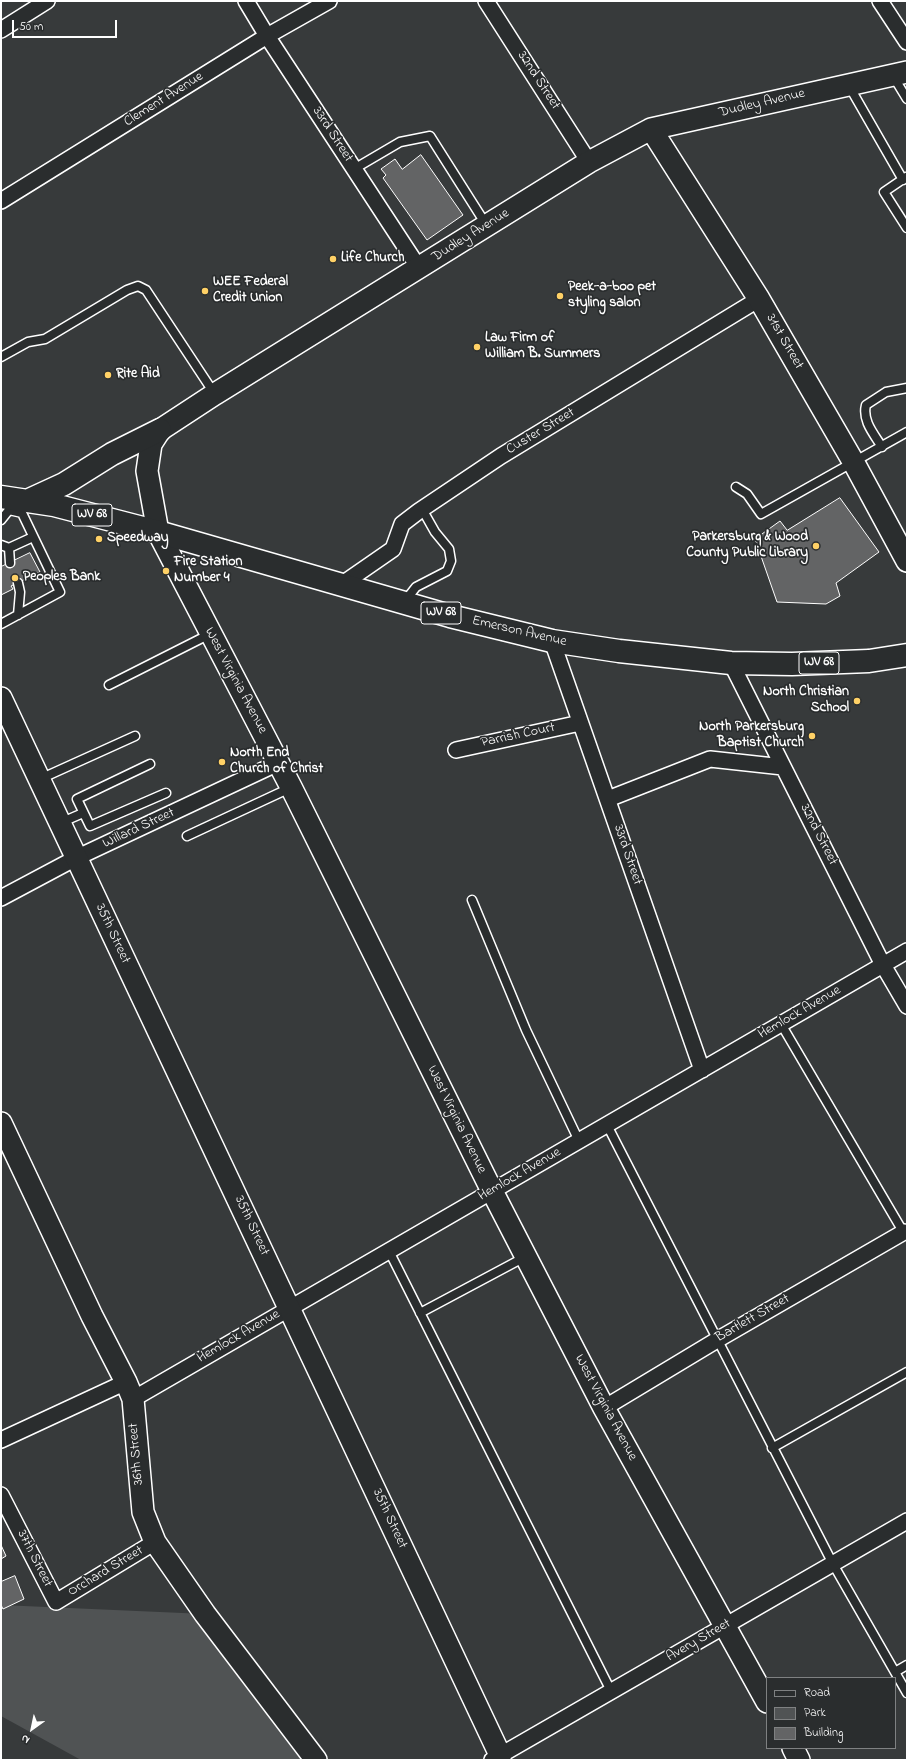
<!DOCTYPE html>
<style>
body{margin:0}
#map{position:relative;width:908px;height:1761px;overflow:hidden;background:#373a3b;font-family:"Indie Flower",sans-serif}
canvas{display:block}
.frame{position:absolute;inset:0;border:2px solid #fff;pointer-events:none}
.legend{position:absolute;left:766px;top:1677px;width:130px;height:72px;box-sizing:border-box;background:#2a2d2e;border:1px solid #7f8182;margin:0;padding:5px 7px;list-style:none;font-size:12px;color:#fff}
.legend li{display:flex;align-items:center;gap:8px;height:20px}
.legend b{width:20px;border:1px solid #7f8182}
.north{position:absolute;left:12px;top:1709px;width:40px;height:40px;-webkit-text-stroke:3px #2a2d2e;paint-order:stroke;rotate:213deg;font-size:11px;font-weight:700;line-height:16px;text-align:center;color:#fff}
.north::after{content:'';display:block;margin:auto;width:14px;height:18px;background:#fff;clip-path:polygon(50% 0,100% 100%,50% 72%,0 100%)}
.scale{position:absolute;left:12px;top:20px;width:105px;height:18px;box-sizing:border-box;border:2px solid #fff;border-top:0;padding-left:5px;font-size:12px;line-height:14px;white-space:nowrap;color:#fff;-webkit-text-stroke:3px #2a2d2e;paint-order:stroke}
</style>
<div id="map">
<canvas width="908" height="1761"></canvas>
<div class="frame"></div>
<ul class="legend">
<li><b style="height:5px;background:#2a2d2e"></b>Road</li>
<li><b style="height:11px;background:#505354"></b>Park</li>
<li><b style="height:11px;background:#636465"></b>Building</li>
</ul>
<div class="north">N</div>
<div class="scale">50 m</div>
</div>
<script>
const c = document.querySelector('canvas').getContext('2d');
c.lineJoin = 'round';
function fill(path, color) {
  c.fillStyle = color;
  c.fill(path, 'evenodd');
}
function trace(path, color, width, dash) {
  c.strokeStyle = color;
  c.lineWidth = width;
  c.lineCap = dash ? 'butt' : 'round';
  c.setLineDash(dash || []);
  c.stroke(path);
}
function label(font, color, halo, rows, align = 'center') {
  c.font = font + ' "Indie Flower",sans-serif';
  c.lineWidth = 3.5;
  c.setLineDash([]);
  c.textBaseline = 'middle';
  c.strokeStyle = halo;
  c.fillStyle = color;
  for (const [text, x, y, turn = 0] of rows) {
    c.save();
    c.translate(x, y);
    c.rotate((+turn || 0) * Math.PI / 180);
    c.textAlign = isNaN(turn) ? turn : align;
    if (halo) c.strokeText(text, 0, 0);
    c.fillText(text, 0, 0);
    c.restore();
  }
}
fill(new Path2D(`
 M1,1605L205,1614L316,1760H81L1,1716Z`), '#505354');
const building = new Path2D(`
 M421,155L463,215L427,240L383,178L386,175L381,169L395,159L402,169Z
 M840,498L879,552L836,583L840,596L826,604L777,602L755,539L780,521L787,530Z
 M30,553L40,572L11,586L13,589L1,595V567Z
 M1,1545L6,1556L1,1559Z
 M15,1576L24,1599L3,1609L1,1605V1582Z`);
fill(building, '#636465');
trace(building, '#fff', 1);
const lane = new Path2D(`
 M893,76L907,99
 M849,86L903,180
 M354,169L400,142L430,136L487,226
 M906,177L884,192L907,228
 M1,357L28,342L45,339L127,290L138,286L146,290L214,393
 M882,447C874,434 862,421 866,405L886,392L907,388
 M736,487L747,494L761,514L907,432
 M1,520L9,510
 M1,545L9,548L33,537
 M9,548L10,563
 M405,601L416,587L447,571L451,561L449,549L435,532L422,509
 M18,615L20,592L18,583
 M1,624L60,592L22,513L9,510L8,499
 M109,685L210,634
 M150,764L77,799L90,826L166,793
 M40,779L135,736
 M60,823L83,813
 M187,836L290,788
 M472,900L526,1030L579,1141
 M781,1024L905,1235
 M607,1125L833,1564L907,1693
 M389,1251L611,1691
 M420,1313L525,1257
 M772,1448L907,1372
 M895,1672L907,1665`);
const street = new Path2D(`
 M246,1L267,36L419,268
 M486,1L589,162
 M880,1L907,42
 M1,30L47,1
 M1,201L267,36L329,1
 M341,585L393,549L402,524L419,511L501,456L759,299
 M552,641L702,1070
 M731,663L883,965L907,1006
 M456,750L580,723
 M608,799L710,759L783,767
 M1,898L76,858L278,763
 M133,1399L907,951
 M604,1408L717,1340L904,1232
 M1,1440L126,1382
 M1,1495L56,1602L155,1542
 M492,1760L907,1521`);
const secondary = new Path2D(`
 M651,129L759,299L854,463L907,561
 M1,698L500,1755V1760
 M1,1123L92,1316L126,1382L133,1399L143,1512L155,1542L205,1614L316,1760
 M767,1702L604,1408L492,1191L291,787L158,532L147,471L151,444L160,430L215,394L589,162L651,129L907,72
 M793,1748L799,1760`);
const primary = new Path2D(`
 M1,497L54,505L158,532L450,616L552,641L619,651L731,663L792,664L869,661L907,655
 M27,501L64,484L112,454L160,430`);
trace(lane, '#fff', 11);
trace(street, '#fff', 18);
trace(secondary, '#fff', 24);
trace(primary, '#fff', 25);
trace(lane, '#2a2d2e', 8);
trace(street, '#2a2d2e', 15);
trace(secondary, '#2a2d2e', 21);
trace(primary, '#2a2d2e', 22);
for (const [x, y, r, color] of [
 [333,259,4,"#ffd166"],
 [205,291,4,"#ffd166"],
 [560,296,4,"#ffd166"],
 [477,347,4,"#ffd166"],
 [108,375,4,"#ffd166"],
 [99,539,4,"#ffd166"],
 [816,546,4,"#ffd166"],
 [166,571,4,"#ffd166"],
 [15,578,4,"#ffd166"],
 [857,701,4,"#ffd166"],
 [812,736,4,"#ffd166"],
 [222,762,4,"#ffd166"]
]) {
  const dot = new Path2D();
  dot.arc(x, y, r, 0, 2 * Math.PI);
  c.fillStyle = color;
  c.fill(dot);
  trace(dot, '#2a2d2e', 1.5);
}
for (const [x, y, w] of [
 [92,515,40],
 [441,613,40],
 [819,663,40]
]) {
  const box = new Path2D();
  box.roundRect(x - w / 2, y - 11, w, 22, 3);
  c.fillStyle = '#2a2d2e';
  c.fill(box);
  trace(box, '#fff', 1);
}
label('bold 13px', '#fff', null, [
 ["WV 68",92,515],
 ["WV 68",441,613],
 ["WV 68",819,663]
]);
label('14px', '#fff', '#2a2d2e', [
 ["32nd Street",538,81,57],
 ["Clement Avenue",164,100,-32],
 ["Dudley Avenue",762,104,-13],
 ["33rd Street",332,135,57],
 ["Dudley Avenue",471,236,-32],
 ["31st Street",784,342,60],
 ["Custer Street",541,432,-31],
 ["Emerson Avenue",519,632,13],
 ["West Virginia Avenue",235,681,62],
 ["Parrish Court",518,736,-12],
 ["Willard Street",139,829,-25],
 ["32nd Street",818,835,63],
 ["33rd Street",627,855,71],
 ["35th Street",112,934,65],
 ["Hemlock Avenue",800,1013,-30],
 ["West Virginia Avenue",456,1120,64],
 ["Hemlock Avenue",520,1175,-30],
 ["35th Street",251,1226,65],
 ["Bartlett Street",753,1319,-30],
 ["Hemlock Avenue",239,1337,-30],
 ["West Virginia Avenue",605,1408,62],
 ["36th Street",137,1454,-95],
 ["35th Street",389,1519,65],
 ["37th Street",34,1559,63],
 ["Orchard Street",106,1572,-31],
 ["Avery Street",699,1641,-30]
]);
label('bold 14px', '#fff', '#2a2d2e', [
 ["Life Church",341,259],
 ["WEE Federal",213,283],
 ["Credit Union",213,299],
 ["Peek-a-boo pet",568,288],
 ["styling salon",568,304],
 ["Law Firm of",485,339],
 ["William B. Summers",485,355],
 ["Rite Aid",116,375],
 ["Parkersburg & Wood",808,538,"right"],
 ["County Public Library",808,554,"right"],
 ["Speedway",107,539],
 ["Fire Station",174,563],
 ["Number 4",174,579],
 ["Peoples Bank",23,578],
 ["North Christian",849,693,"right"],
 ["School",849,709,"right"],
 ["North Parkersburg",804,728,"right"],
 ["Baptist Church",804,744,"right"],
 ["North End",230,754],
 ["Church of Christ",230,770]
], 'left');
</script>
